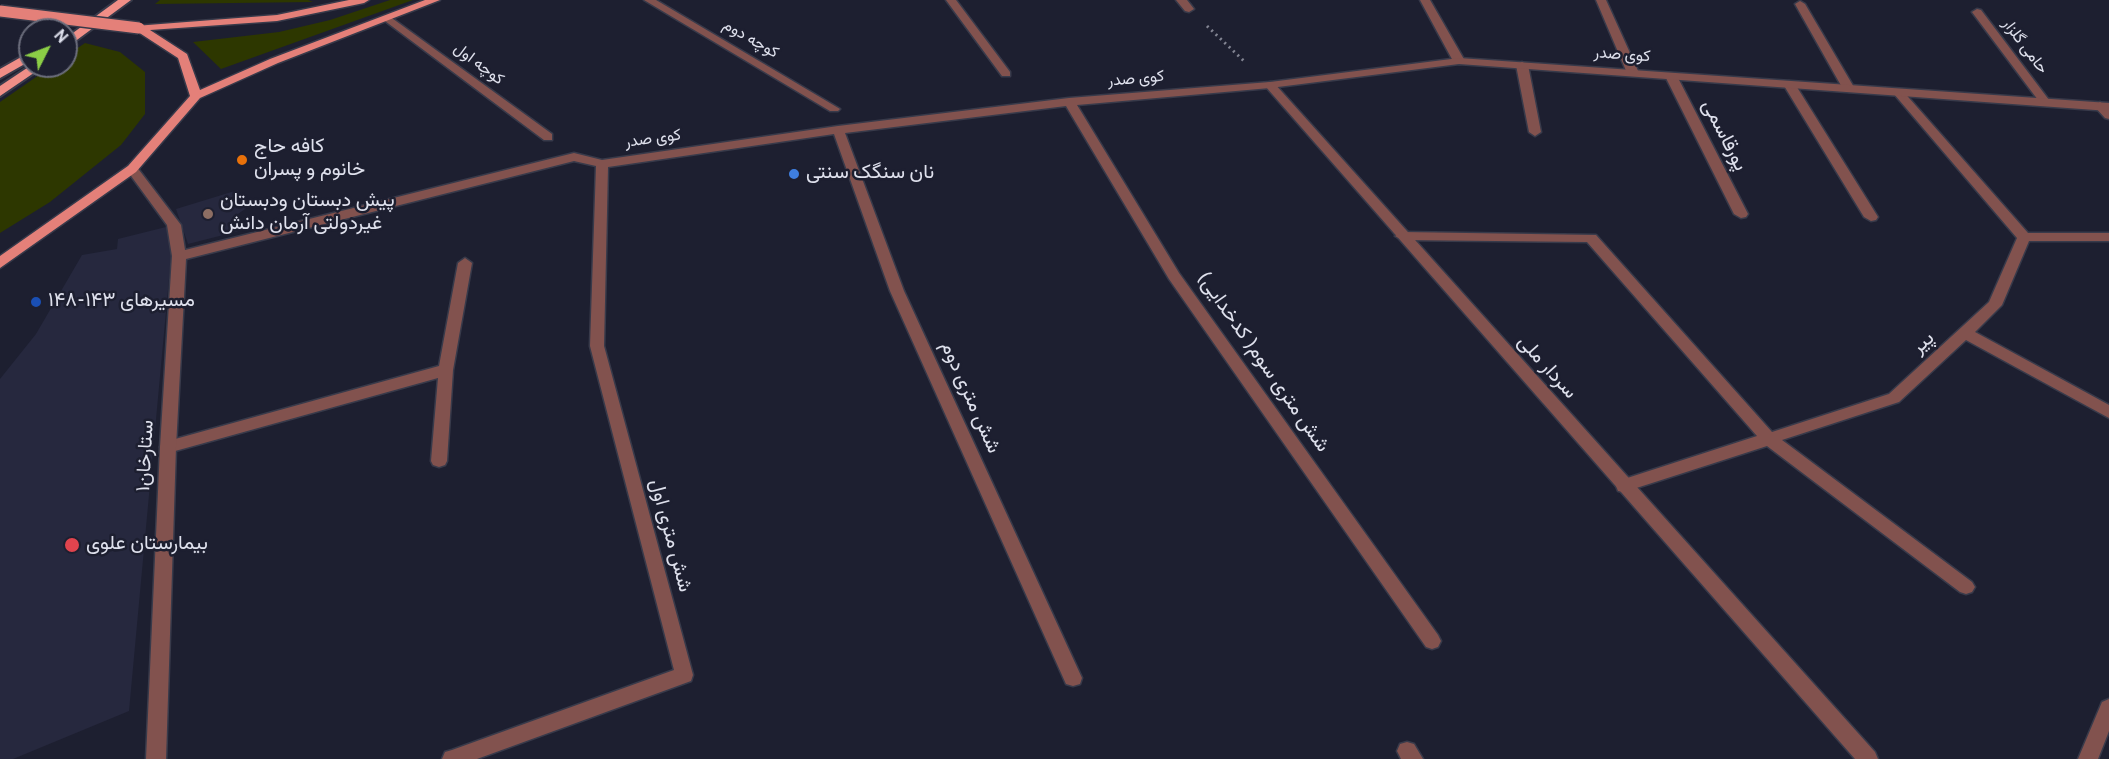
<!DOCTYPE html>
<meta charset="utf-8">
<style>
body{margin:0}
#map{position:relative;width:2109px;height:759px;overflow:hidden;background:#1d1f30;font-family:Overpass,sans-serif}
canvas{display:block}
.north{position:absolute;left:18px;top:18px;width:60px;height:60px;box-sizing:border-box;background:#1d1f30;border:2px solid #6b6d7c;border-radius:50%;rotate:48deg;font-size:16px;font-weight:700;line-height:24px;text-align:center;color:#dfe1ed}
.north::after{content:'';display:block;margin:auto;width:21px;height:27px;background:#8bce46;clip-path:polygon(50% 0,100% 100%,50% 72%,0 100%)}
</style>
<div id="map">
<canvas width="2109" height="759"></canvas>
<div class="north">N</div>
</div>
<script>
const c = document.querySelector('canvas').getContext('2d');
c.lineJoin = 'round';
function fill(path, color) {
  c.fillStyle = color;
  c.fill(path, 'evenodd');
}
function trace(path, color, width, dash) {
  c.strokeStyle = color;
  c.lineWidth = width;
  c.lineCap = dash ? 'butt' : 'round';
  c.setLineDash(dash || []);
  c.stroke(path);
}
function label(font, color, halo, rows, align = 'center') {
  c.font = font + ' Overpass,Vazirmatn,sans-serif';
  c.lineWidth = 5;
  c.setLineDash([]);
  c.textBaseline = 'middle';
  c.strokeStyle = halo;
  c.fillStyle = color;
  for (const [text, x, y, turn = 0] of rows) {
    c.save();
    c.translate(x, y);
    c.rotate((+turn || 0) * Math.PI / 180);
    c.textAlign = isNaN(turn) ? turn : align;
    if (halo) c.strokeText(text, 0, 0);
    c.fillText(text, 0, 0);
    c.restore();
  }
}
fill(new Path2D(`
 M238,190L248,207L232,218L239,231L188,244L176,209Z
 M174,225L129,711L13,759H0V379L36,334L82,255L117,249L118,239Z`), '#26283e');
fill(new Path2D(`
 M160,0H308L313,2L155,4Z
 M390,0H413L221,69L193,42L279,32L330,20Z
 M85,43L120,52L145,72V114L121,145L50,202L0,233V102L52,66H66V56Z`), '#2d3700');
const service = new Path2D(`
 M644,0H656L840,109L838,111H830Z
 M946,0H956L1010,72V76H1002Z
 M1420,0H1430L1465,61L1463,63L1459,64L1453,61Z
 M1596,0H1606L1639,73L1637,75H1629L1627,73Z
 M1800,1L1805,4L1855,89L1853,91L1849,92L1843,89L1795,4Z
 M1977,9L1981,10L2049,100V104H2041L1972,12Z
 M389,16L552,134V140H544L385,21V17Z
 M1522,62L1528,65L1541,132L1535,136L1529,132L1516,65Z
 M1671,73L1677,76L1748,214L1746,217L1741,218L1734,214L1665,76Z
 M1789,81L1795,84L1878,217L1876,220L1871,221L1864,217L1783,84Z
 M1898,89L1902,90L2028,233H2109V241H2029L2002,305L1975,332L2109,405V418L1966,340L1899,402L1782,440L1972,582L1975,587L1972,592L1966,594L1960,592L1767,446L1624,492L1618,491L1616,486L1618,481L1757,436L1587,242L1402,240L1395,236L1402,232L1596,235L1772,432L1889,394L1989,302L2017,238L1894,94L1892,92Z
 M2100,102L2109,108V119L2105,118L2094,106Z
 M465,258L472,263L453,370L447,461L445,465L439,467L433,465L431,461L438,378L168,453L162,451L160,447L162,443L168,441L439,366L458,263Z
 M2109,699V731L2098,759H2078L2102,702Z
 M1407,742L1414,744L1423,759H1401L1397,751L1400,744Z`);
const minor = new Path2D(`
 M1176,0H1187L1194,9L1189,12L1185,11Z
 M1459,58L2109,103V111L1459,64L1270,88L1077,105L1179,273L1438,635L1441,641L1438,647L1432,649L1426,647L1169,279L1066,106L845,133L904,291L1082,678L1080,684L1073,686L1066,684L890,291L834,134L608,167L604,346L693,675L691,681L477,759H442L445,752L452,750L674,670L590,346L596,166L574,161L186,259L176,447L166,759H146L160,447L172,256L167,225L126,169L128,166H136L181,225L185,250L574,153L602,160L838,126L1069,98L1270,82Z`);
const tertiary = new Path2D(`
 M1270,82L1274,83L1875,752L1878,759H1855L1266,87V83Z`);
const primary = new Path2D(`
 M349,0H369L364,3L277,21L150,30L187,54L200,90L270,59L425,0H440L278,63L200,98L136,172L0,268V256L128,166L190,96L178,58L135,30V26L277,15Z`);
const trunk = new Path2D(`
 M118,0H131L66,48V38Z
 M30,52V61L0,78V69Z
 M30,66H44L0,96V86Z`);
trace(service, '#383a4a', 3);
trace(minor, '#383a4a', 3);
trace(tertiary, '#383a4a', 3);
trace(primary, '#383a4a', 3);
trace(trunk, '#383a4a', 4);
trace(new Path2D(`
 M1207,26L1245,62`), '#828492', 3, [2, 4]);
fill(service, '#82524e');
fill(minor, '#82524e');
fill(tertiary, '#82524e');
fill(primary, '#e48079');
fill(trunk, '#f08e87');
const primaryBridge = new Path2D(`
 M0,11L139,28`);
trace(primaryBridge, '#383a4a', 14, []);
trace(primaryBridge, '#e48079', 11);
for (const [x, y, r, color] of [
 [242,160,6,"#e8710a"],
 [794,174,6,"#3f7fe0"],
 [208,214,6,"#8d6e63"],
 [36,302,6,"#1a4fb4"],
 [72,545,8,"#e0444e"]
]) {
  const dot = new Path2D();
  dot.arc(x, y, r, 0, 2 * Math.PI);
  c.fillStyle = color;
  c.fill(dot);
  trace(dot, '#1d1f30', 2);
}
label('16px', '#dfe1ed', '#1d1f30', [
 ["کوچه دوم",750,40,30],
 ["حامی گلزار",2024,47,53],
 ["کوی صدر",1622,56,4],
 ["کوچه اول",478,65,37],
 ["کوی صدر",1136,80,-5],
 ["کوی صدر",653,140,-8]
]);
label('20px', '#dfe1ed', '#1d1f30', [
 ["پورقاسمی",1723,136,63],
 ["پیر",1924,344,-43],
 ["(کدخدایی )شش متری سوم",1262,363,55],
 ["سردار ملی",1546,368,48],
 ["شش متری دوم",969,398,66],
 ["ستارخان۱",147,456,-87],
 ["شش متری اول",669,536,75]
]);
label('20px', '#dfe1ed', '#1d1f30', [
 ["کافه حاج‌",254,148],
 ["خانوم‌ و پسران",254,171],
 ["نان سنگک سنتی",806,174],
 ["پیش دبستان ودبستان",220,202],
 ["غیردولتی آرمان دانش",220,225],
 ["مسیرهای ۱۴۳-۱۴۸",48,302],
 ["بیمارستان علوی",86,545]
], 'left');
</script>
